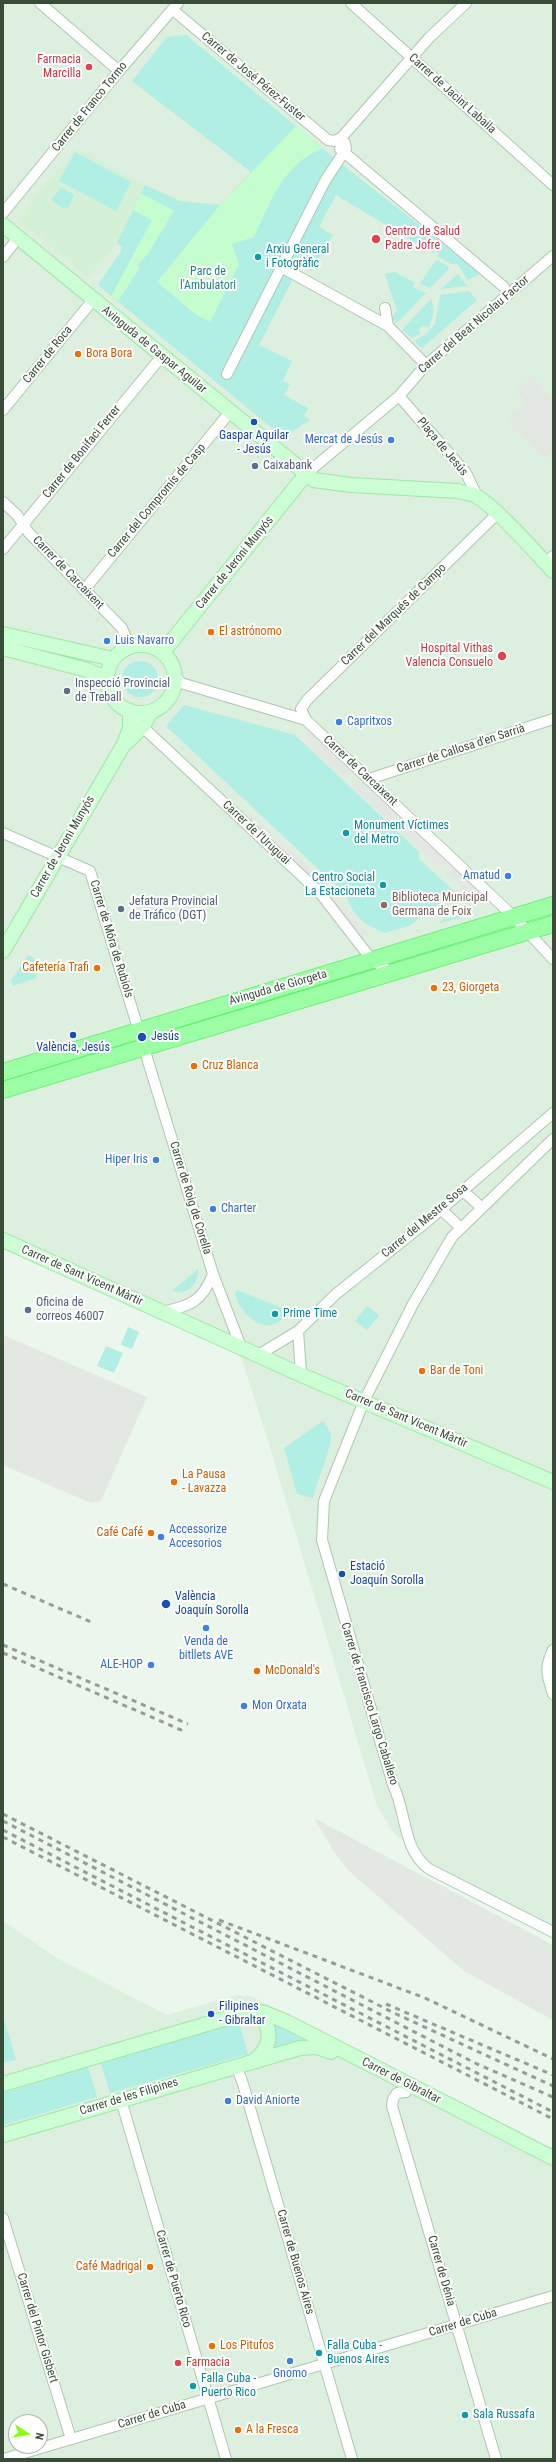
<!DOCTYPE html>
<meta charset="utf-8">
<style>
body{margin:0}
#map{position:relative;width:556px;height:2462px;overflow:hidden;background:#ebf7ec;font-family:"Roboto Condensed",sans-serif}
canvas{display:block}
.frame{position:absolute;inset:0;border:4px solid #384c37;pointer-events:none}
.north{position:absolute;left:8px;top:2414px;width:40px;height:40px;box-sizing:border-box;background:#fff;border:1px solid #afb7af;border-radius:50%;rotate:102deg;font-size:11px;font-weight:700;line-height:16px;text-align:center;color:#384c37}
.north::after{content:'';display:block;margin:auto;width:14px;height:18px;background:#86ff1a;clip-path:polygon(50% 0,100% 100%,50% 72%,0 100%)}
</style>
<div id="map">
<canvas width="556" height="2462"></canvas>
<div class="frame"></div>
<div class="north">N</div>
</div>
<script>
const c = document.querySelector('canvas').getContext('2d');
c.lineJoin = 'round';
function fill(path, color) {
  c.fillStyle = color;
  c.fill(path, 'evenodd');
}
function trace(path, color, width, dash) {
  c.strokeStyle = color;
  c.lineWidth = width;
  c.lineCap = dash ? 'butt' : 'round';
  c.setLineDash(dash || []);
  c.stroke(path);
}
function label(font, color, halo, rows, align = 'center') {
  c.font = font + ' "Roboto Condensed",sans-serif';
  c.lineWidth = 4;
  c.setLineDash([]);
  c.textBaseline = 'middle';
  c.strokeStyle = halo;
  c.fillStyle = color;
  for (const [text, x, y, turn = 0] of rows) {
    c.save();
    c.translate(x, y);
    c.rotate((+turn || 0) * Math.PI / 180);
    c.textAlign = isNaN(turn) ? turn : align;
    if (halo) c.strokeText(text, 0, 0);
    c.fillText(text, 0, 0);
    c.restore();
  }
}
fill(new Path2D(`
 M3,3H553V1935L466,1893L393,1832L377,1806L268,1441L240,1354L197,1335L162,1316L3,1244Z
 M3,1921L57,1958L167,2015L237,1995L251,1996L553,2153V2459H3ZM16,2422H40V2446H16Z`), '#ddefde');
fill(new Path2D(`
 M76,148L145,185L117,243L88,277L18,219Z`), '#d4f1d7');
fill(new Path2D(`
 M186,35L349,170L472,266L479,275L468,280L457,264H451L437,256L439,253L436,250L433,253L336,195L319,227L333,235L311,271L300,265L259,345L292,361L283,381L290,384L284,395L308,408L304,416L310,420L283,437L98,285L121,251L122,247L117,243L145,185L180,201L220,205L251,172L132,81L167,37Z
 M75,152L131,182L116,211L59,181Z
 M61,187L74,195L68,208H63L51,200Z
 M436,260L449,267L448,270L430,288L420,284Z
 M395,272L415,283L413,287L426,293L397,323L392,318L397,311L385,274Z
 M458,274L467,286L441,289Z
 M469,291L477,300L422,348L414,341L426,334L435,324L440,295Z
 M431,299L434,311L429,327L422,326L419,329L420,334L412,338L402,330Z
 M122 679a18 18 0 1 1 36 0a18 18 0 1 1-36 0Z
 M184,705L295,735L419,852V859L457,894L456,898L437,905L409,926L384,933C362,922 355,919 346,895L166,726Z
 M459,915H469L437,924L444,919Z
 M28,955L33,957L37,972L36,978L13,986L11,981Z
 M198,1269C199,1284 187,1296 172,1291Z
 M237,1290L287,1310C274,1342 241,1318 235,1294Z
 M367,1306L379,1315L367,1330L355,1321Z
 M128,1327L139,1332L132,1349L121,1345Z
 M106,1346L123,1353L114,1373L97,1366Z
 M323,1421C326,1425 330,1430 331,1435C333,1445 316,1483 313,1498L297,1494L284,1448Z
 M3,2016L16,2060L3,2063Z
 M239,2022L248,2054L110,2093L101,2063Z
 M272,2022L308,2040L277,2047L274,2045Z
 M88,2067L97,2097L3,2125V2093Z`), '#b1eee4');
fill(new Path2D(`
 M296,126L323,148C282,165 272,200 254,237L232,244L239,264L210,322L195,314L157,282L220,205Z
 M141,193L174,211L148,254L137,265L140,268L118,301L111,296L152,220L133,210Z`), '#c5fdce');
fill(new Path2D(`
 M531,376L553,400V450L545,459L507,420L526,402L516,391Z
 M308,729L351,771L344,779L304,740L309,734Z
 M360,779L480,891L471,895L352,787Z
 M251,814L324,882L368,935L363,936L316,881L243,815Z
 M3,1335L147,1397L101,1501L91,1503L3,1465Z
 M314,1818L553,1945V2020L464,1971L349,1871L334,1852Z`), '#e3e8e2');
const street = new Path2D(`
 M40,3L119,71
 M351,3L553,185
 M173,10L328,140L335,141L342,137L429,38L466,3
 M340,149L504,287
 M3,213L119,71L178,3
 M3,257L18,238
 M281,267L388,326
 M385,308L388,326L426,365
 M227,374L325,181L346,149L345,143L341,139
 M399,396L466,473L477,496
 M3,410L93,300
 M306,474L399,396L426,365L553,256
 M3,502L17,515L29,533L122,628L129,646
 M3,549L162,356
 M545,563L553,556
 M84,590L230,412
 M176,677L181,683L306,720L514,917L553,959
 M133,712L147,731L320,893L372,960L386,969L394,972
 M306,720L301,709L307,700L497,514
 M369,779L553,719
 M3,833L90,871L213,1274L241,1347
 M553,1139L452,1237L413,1304L364,1401L324,1501L322,1540L393,1785C407,1813 402,1849 429,1869L553,1932
 M463,1191L481,1207
 M441,1209L461,1228
 M162,1312C190,1306 202,1302 213,1274
 M298,1331L301,1373
 M260,1354L298,1331L336,1294L430,1219L553,1113
 M553,1650C544,1668 547,1675 553,1694
 M236,2065L243,2084L352,2459
 M406,2092L397,2093L393,2099L392,2106L496,2459
 M121,2100L226,2459
 M3,2218L71,2439
 M4,2459L553,2296`);
const secondary = new Path2D(`
 M3,225L314,480L351,485L458,491C464,493 471,493 476,496C498,509 534,551 553,571
 M3,634L113,659
 M107 679a34 34 0 1 1 68 0a34 34 0 1 1-68 0Z
 M3,648L87,670L107,679
 M163,652L306,474
 M126,743L143,726L151,712
 M3,951L124,744L130,728V711
 M3,1240L306,1377L553,1482
 M256,2059C273,2045 272,2028 258,2012
 M3,2084L241,2014L253,2011L265,2013L287,2022L553,2158
 M3,2135L300,2048L317,2047L331,2052`);
const primary = new Path2D(`
 M3,1072L553,905
 M3,1090L553,924`);
trace(street, '#afc7b0', 12);
trace(secondary, '#9fe7a7', 16);
trace(primary, '#60f06b', 18);
trace(street, '#fff', 10);
trace(secondary, '#cdffd4', 14);
trace(primary, '#9cffa5', 16);
trace(new Path2D(`
 M3,1584L91,1622
 M3,1645L188,1724
 M3,1653L186,1732
 M3,1814L394,2013L553,2086
 M3,1821L477,2064L553,2097
 M3,1830L553,2112
 M3,1837L553,2119
 M219,1920L425,1998L553,2059
 M386,2004L553,2075`), '#9a9a9a', 3, [5, 5]);
for (const [x, y, r, color] of [
 [89,67,4,"#e0444e"],
 [376,239,5,"#e0444e"],
 [258,257,4,"#0f9aa8"],
 [78,354,4,"#e8710a"],
 [254,422,4,"#1a4fb4"],
 [391,440,4,"#3f7fe0"],
 [255,466,4,"#5c6f8a"],
 [211,632,4,"#e8710a"],
 [107,641,4,"#3f7fe0"],
 [502,656,5,"#e0444e"],
 [67,691,4,"#5c6f8a"],
 [339,722,4,"#3f7fe0"],
 [346,833,4,"#0f9aa8"],
 [508,876,4,"#3f7fe0"],
 [383,885,4,"#0f9aa8"],
 [384,905,4,"#8d6e63"],
 [121,909,4,"#5c6f8a"],
 [97,968,4,"#e8710a"],
 [434,988,4,"#e8710a"],
 [73,1035,4,"#1a4fb4"],
 [142,1037,5,"#1a4fb4"],
 [194,1066,4,"#e8710a"],
 [156,1160,4,"#3f7fe0"],
 [213,1209,4,"#3f7fe0"],
 [28,1310,4,"#5c6f8a"],
 [275,1314,4,"#0f9aa8"],
 [422,1371,4,"#e8710a"],
 [174,1482,4,"#e8710a"],
 [151,1533,4,"#e8710a"],
 [161,1537,4,"#3f7fe0"],
 [342,1574,4,"#1a4fb4"],
 [166,1604,5,"#1a4fb4"],
 [206,1628,4,"#3f7fe0"],
 [151,1665,4,"#3f7fe0"],
 [257,1671,4,"#e8710a"],
 [244,1706,4,"#3f7fe0"],
 [211,2014,4,"#1a4fb4"],
 [228,2101,4,"#3f7fe0"],
 [150,2267,4,"#e8710a"],
 [212,2346,4,"#e8710a"],
 [319,2353,4,"#0f9aa8"],
 [290,2361,4,"#3f7fe0"],
 [178,2363,4,"#e0444e"],
 [193,2386,4,"#0f9aa8"],
 [465,2415,4,"#0f9aa8"],
 [238,2430,4,"#e8710a"]
]) {
  const dot = new Path2D();
  dot.arc(x, y, r, 0, 2 * Math.PI);
  c.fillStyle = color;
  c.fill(dot);
  trace(dot, '#fff', 1.5);
}
label('12px', '#be3a42', '#fff', [
 ["Farmacia",81,60],
 ["Marcilla",81,74],
 ["Centro de Salud",385,232,"left"],
 ["Padre Jofre",385,246,"left"],
 ["Hospital Vithas",493,649],
 ["Valencia Consuelo",493,663],
 ["Farmacia",186,2363,"left"]
], 'right');
label('12px', '#384c37', '#fff', [
 ["Carrer de José Pérez-Fuster",253,77,40],
 ["Carrer de Jacint Labaila",452,94,42],
 ["Carrer de Franco Tormo",90,107,-51],
 ["Carrer del Beat Nicolau Factor",474,325,-41],
 ["Avinguda de Gaspar Aguilar",154,350,39],
 ["Carrer de Roca",48,355,-51],
 ["Plaça de Jesús",442,447,50],
 ["Carrer de Bonifaci Ferrer",82,452,-51],
 ["Carrer del Compromís de Casp",157,501,-50],
 ["Carrer de Jeroni Munyós",235,563,-51],
 ["Carrer de Carcaixent",68,573,46],
 ["Carrer del Marqués de Campo",394,615,-44],
 ["Carrer de Callosa d'en Sarrià",461,749,-18],
 ["Carrer de Carcaixent",360,771,43],
 ["Carrer de l'Uruguai",256,833,43],
 ["Carrer de Jeroni Munyós",63,847,-60],
 ["Carrer de Móra de Rubiols",111,939,73],
 ["Avinguda de Giorgeta",278,988,-16],
 ["Carrer de Roig de Corella",190,1198,73],
 ["Carrer del Mestre Sosa",425,1221,-40],
 ["Carrer de Sant Vicent Màrtir",82,1276,24],
 ["Carrer de Sant Vicent Màrtir",406,1419,23],
 ["Carrer de Francisco Largo Caballero",369,1704,73],
 ["Carrer de Gibraltar",401,2081,27],
 ["Carrer de les Filipines",129,2097,-17],
 ["Carrer de Buenos Aires",295,2262,74],
 ["Carrer de Dénia",441,2271,74],
 ["Carrer de Puerto Rico",173,2279,74],
 ["Carrer de Cuba",463,2323,-17],
 ["Carrer del Pintor Gisbert",37,2328,73],
 ["Carrer de Cuba",152,2415,-17]
]);
label('12px', '#0d838f', '#fff', [
 ["Arxiu General",266,250],
 ["i Fotogràfic",266,264],
 ["Monument Víctimes",354,826],
 ["del Metro",354,840],
 ["Centro Social",375,878,"right"],
 ["La Estacioneta",375,892,"right"],
 ["Prime Time",283,1314],
 ["Falla Cuba -",327,2346],
 ["Buenos Aires",327,2360],
 ["Falla Cuba -",201,2379],
 ["Puerto Rico",201,2393],
 ["Sala Russafa",473,2415]
], 'left');
label('12px', '#22807f', '#fff', [
 ["Parc de",208,272],
 ["l'Ambulatori",208,286]
]);
label('12px', '#c56008', '#fff', [
 ["Bora Bora",86,354],
 ["El astrónomo",219,632],
 ["Cafetería Trafi",89,968,"right"],
 ["23, Giorgeta",442,988],
 ["Cruz Blanca",202,1066],
 ["Bar de Toni",430,1371],
 ["La Pausa",182,1475],
 ["- Lavazza",182,1489],
 ["Café Café",143,1533,"right"],
 ["McDonald's",265,1671],
 ["Café Madrigal",142,2267,"right"],
 ["Los Pitufos",220,2346],
 ["A la Fresca",246,2430]
], 'left');
label('12px', '#164399', '#fff', [
 ["Gaspar Aguilar",254,436,"center"],
 ["- Jesús",254,450,"center"],
 ["Jesús",151,1037],
 ["València, Jesús",73,1048,"center"],
 ["Estació",350,1567],
 ["Joaquín Sorolla",350,1581],
 ["València",175,1597],
 ["Joaquín Sorolla",175,1611],
 ["Filipines",219,2007],
 ["- Gibraltar",219,2021]
], 'left');
label('12px', '#366cbe', '#fff', [
 ["Mercat de Jesús",383,440,"right"],
 ["Luis Navarro",115,641],
 ["Capritxos",347,722],
 ["Amatud",500,876,"right"],
 ["Hiper Iris",148,1160,"right"],
 ["Charter",221,1209],
 ["Accessorize",169,1530],
 ["Accesorios",169,1544],
 ["Venda de",206,1642,"center"],
 ["bitllets AVE",206,1656,"center"],
 ["ALE-HOP",143,1665,"right"],
 ["Mon Orxata",252,1706],
 ["David Aniorte",236,2101],
 ["Gnomo",290,2374,"center"]
], 'left');
label('12px', '#4e5e75', '#fff', [
 ["Caixabank",263,466],
 ["Inspecció Provincial",75,684],
 ["de Treball",75,698],
 ["Jefatura Provincial",129,902],
 ["de Tráfico (DGT)",129,916],
 ["Oficina de",36,1303],
 ["correos 46007",36,1317]
], 'left');
label('12px', '#785e54', '#fff', [
 ["Biblioteca Municipal",392,898],
 ["Germana de Foix",392,912]
], 'left');
</script>
